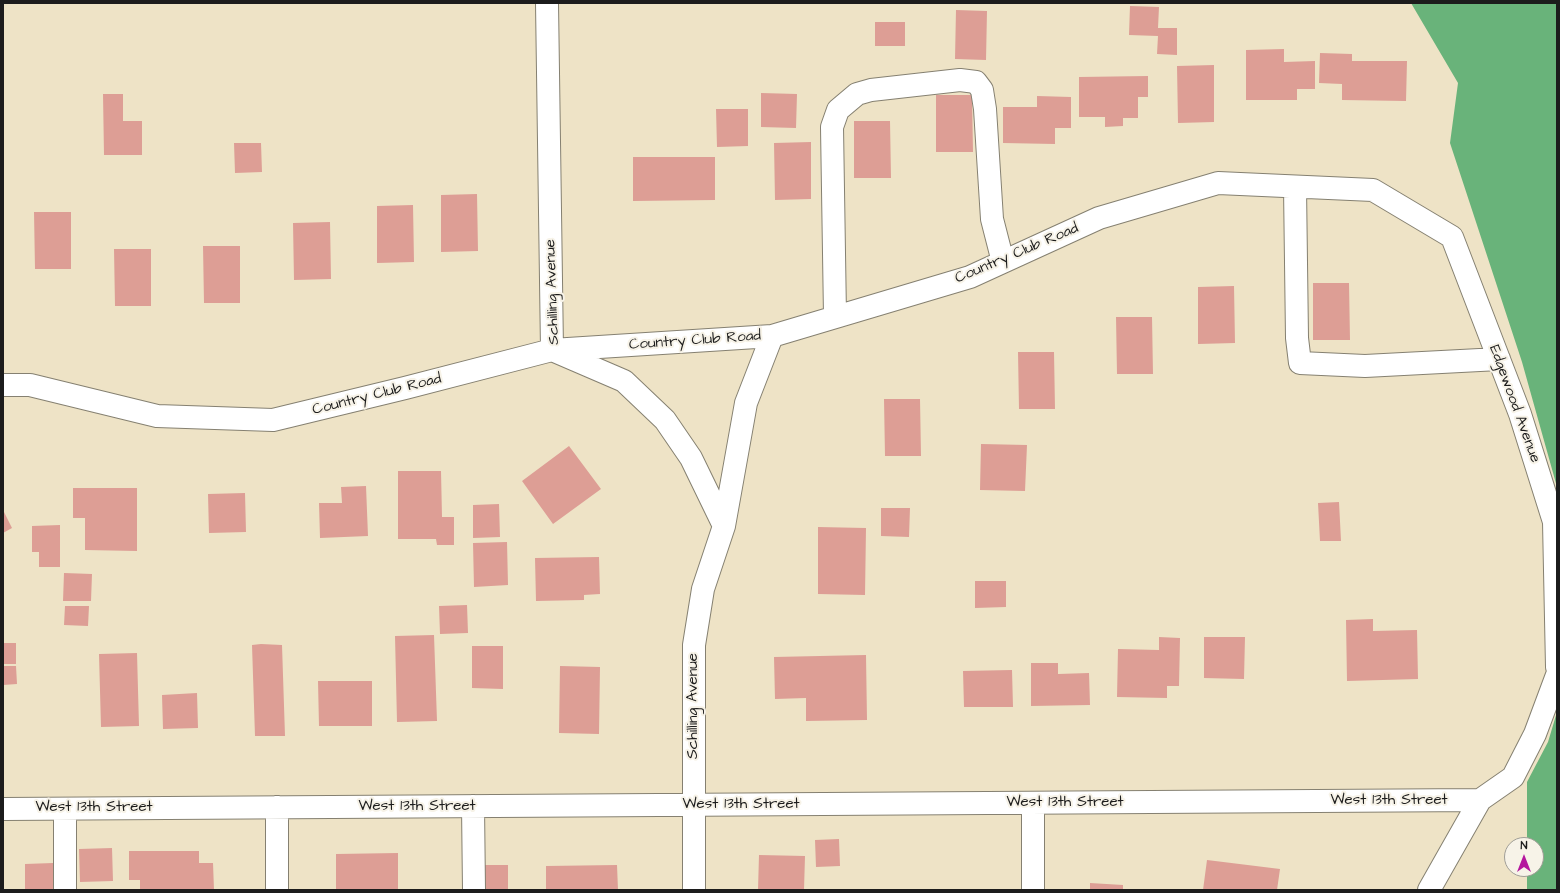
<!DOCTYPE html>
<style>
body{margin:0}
#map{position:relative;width:1560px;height:893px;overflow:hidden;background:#eee3c6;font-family:"Architects Daughter",sans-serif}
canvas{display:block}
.frame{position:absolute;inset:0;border:4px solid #1c1c1c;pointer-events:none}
.north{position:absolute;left:1504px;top:837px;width:40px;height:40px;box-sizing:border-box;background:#f7f3e8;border:1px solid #9f9d96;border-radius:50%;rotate:0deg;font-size:11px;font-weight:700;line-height:16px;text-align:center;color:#1c1c1c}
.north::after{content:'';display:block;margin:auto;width:14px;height:18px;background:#b5179e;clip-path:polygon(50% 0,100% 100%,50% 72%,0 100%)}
</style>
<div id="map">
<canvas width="1560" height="893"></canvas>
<div class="frame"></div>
<div class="north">N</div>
</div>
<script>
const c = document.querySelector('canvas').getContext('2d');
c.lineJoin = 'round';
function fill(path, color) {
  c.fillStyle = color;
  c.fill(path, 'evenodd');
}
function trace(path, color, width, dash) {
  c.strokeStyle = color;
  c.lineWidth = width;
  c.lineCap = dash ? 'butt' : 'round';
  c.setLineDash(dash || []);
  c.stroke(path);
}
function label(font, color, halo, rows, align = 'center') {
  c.font = font + ' "Architects Daughter",sans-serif';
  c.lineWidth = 4;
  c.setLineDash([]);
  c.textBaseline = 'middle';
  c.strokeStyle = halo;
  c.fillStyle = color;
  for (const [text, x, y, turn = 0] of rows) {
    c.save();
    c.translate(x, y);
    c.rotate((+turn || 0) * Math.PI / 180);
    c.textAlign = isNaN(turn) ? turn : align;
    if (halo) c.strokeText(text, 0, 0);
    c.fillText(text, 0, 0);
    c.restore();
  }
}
fill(new Path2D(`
 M1411,3H1557V487L1522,362L1450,143L1458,83Z
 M1557,712V890H1527V869H1536V845H1527V782L1548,742Z`), '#69b37a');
fill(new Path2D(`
 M1130,6L1159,7L1158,28H1177V55L1157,54L1158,36L1129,35Z
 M956,10L987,11L986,60L955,59Z
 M875,22H905V46H875Z
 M1284,49V62L1315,61V89H1297V100H1246V50Z
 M1320,53L1352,54V61H1407L1406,101L1342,100V84L1319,83Z
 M1214,65V122L1178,123L1177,66Z
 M1148,76V97H1138V118H1123V126L1105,127V117H1079V77Z
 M761,93L797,94L796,128L761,127Z
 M103,94H123V121H142V155H104Z
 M936,95H972L973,152H936Z
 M1037,96L1071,97V128H1055V144L1003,143V107H1037Z
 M716,109H748V146L717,147Z
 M854,121H890L891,178H854Z
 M811,142V199L775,200L774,143Z
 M234,143H261L262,172L235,173Z
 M633,157H715V200L633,201Z
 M477,194L478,251L441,252V195Z
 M413,205L414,262L377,263V206Z
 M34,212H71V269H35Z
 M330,222L331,279L294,280L293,223Z
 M203,246H240V303H204Z
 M114,249H151V306H115Z
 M1313,283H1349L1350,340H1313Z
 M1234,286L1235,343L1198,344V287Z
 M1116,317H1152L1153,374H1117Z
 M1018,352H1054L1055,409H1019Z
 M884,399H920L921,456H885Z
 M981,444L1027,445L1025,491L980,490Z
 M569,446L601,489L553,524L522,481Z
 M398,471H441L442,517H454V545H437L436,539H398Z
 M366,486L368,536L320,538L319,503H342L341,487Z
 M73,488H137V551L85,550V518H73Z
 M245,493L246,532L209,533L208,494Z
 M1339,502L1341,541H1320L1318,503Z
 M499,504L500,537L473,538V505Z
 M881,508H910L909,537L881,536Z
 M3,510L12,528L3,533Z
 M60,525V567H39V552H32V526Z
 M818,527L866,528L865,595L818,594Z
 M507,542L508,585L474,587L473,543Z
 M599,557L600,594L584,595V600L536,601L535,558Z
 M64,573L92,574L91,601H63Z
 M975,581H1006V607L975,608Z
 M467,605L468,633L440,634L439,606Z
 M65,606H89L88,626L64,625Z
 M1373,619V631L1417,630L1418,679L1347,681L1346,620Z
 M434,635L437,721L397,722L395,636Z
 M1159,637L1180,638L1179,686H1167V698L1117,697L1118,649L1159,650Z
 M1204,637H1245L1244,679L1204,678Z
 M3,643H16V664H3Z
 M261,644L282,645L285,736H255L252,645Z
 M472,646H503V689L472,688Z
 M137,653L139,726L101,727L99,654Z
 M866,655L867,720L806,721V698L775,699L774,657Z
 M1031,663H1058V674L1089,673L1090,705L1031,706Z
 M3,666H16L17,684L3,685Z
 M560,666L600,667L599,734L559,733Z
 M1012,670L1013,707H964L963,671Z
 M318,681H372V726H319Z
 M197,693L198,728L163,729L162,695Z
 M839,839L840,866L816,867L815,840Z
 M112,848L113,881L80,882L79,849Z
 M129,851H199V863H213L214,890H140V880H129Z
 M398,853V889L336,890V854Z
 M759,855L805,856L804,890H758Z
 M1207,860L1280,869L1277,890H1203Z
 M53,863V890H25V864Z
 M484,865H508V890H484Z
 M617,865L618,890H546V866Z
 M1090,883L1123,885V890H1090Z`), '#dd9e95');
const minor = new Path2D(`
 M547,3L552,350L624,381L665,420L691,458L724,526
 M1295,187L1297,338L1300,363L1365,366L1499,359
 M835,316L832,127L838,110L857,94L871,90L960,80L976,82L982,90L985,109L992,219L1003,262
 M3,385H30L157,416L273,420L405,388L552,350L772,336L970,277L1099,218L1218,183L1373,190L1452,237L1520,414L1554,522L1557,667
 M1033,803V890
 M473,806L474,890
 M3,809L1480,800
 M65,809V890
 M277,890V807
 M694,890V645L703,589L724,526L746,403L772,336
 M1429,890L1480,800L1513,777L1535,734L1557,675`);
trace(minor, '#858071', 24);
trace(minor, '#fff', 22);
label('15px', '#1c1c1c', '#f7f3e8', [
 ["Country Club Road",1017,254,-23],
 ["Schilling Avenue",553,292,-92],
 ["Country Club Road",695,341,-4],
 ["Country Club Road",377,395,-14],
 ["Edgewood Avenue",1514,404,70],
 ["Schilling Avenue",694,706,-90],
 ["West 13th Street",1389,801],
 ["West 13th Street",1065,803],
 ["West 13th Street",741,805],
 ["West 13th Street",417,807],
 ["West 13th Street",94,808]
]);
</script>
